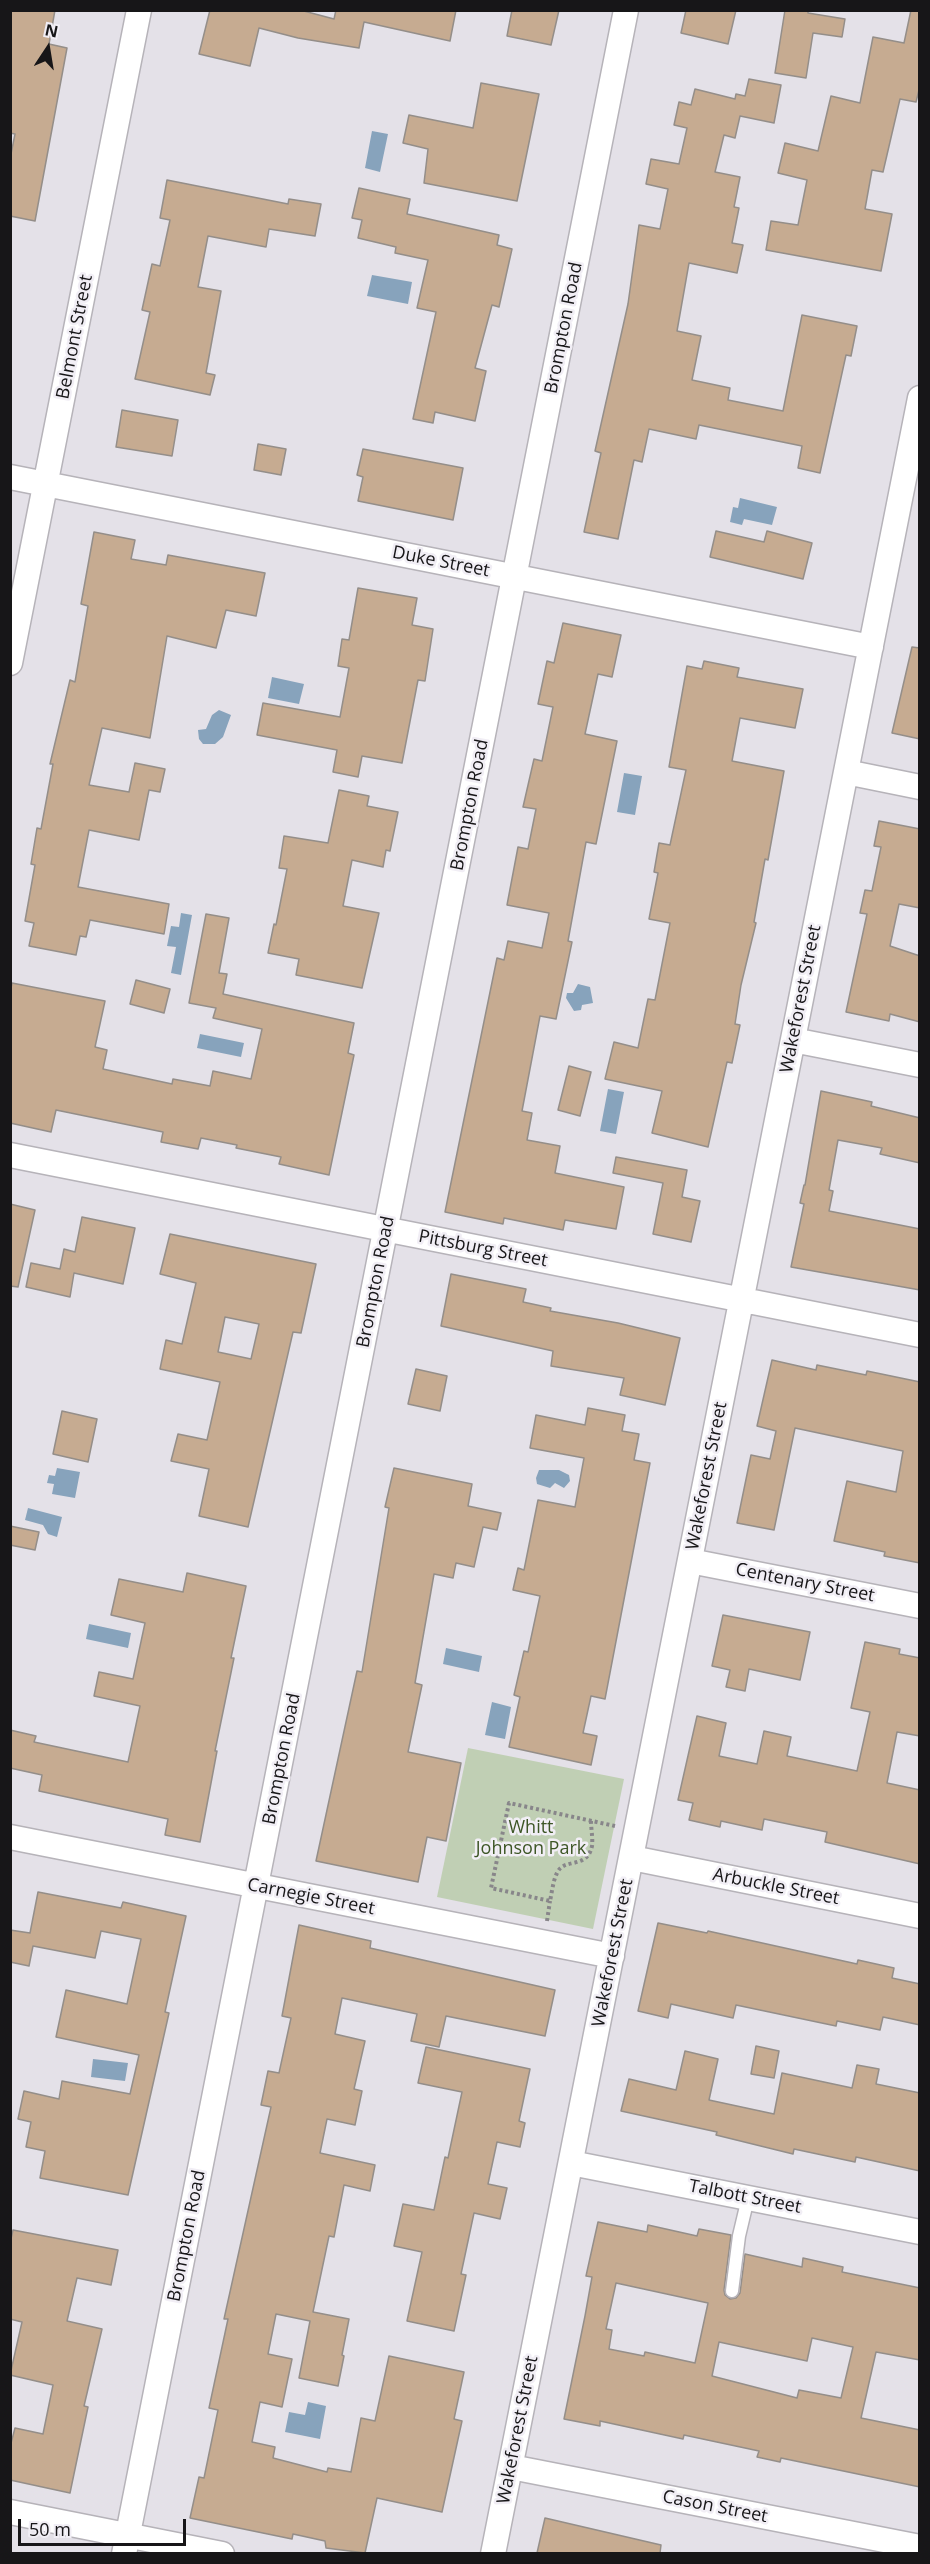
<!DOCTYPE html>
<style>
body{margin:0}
#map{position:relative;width:930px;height:2564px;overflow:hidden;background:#e4e1e8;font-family:"Open Sans",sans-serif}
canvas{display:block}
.frame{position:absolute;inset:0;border:12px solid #171618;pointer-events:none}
.north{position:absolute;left:18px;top:18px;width:60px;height:60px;-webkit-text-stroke:4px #f1eef5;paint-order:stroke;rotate:12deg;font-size:16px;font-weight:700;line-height:24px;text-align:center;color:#171618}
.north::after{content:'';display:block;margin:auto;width:21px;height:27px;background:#171618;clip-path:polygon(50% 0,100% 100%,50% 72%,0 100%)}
.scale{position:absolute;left:18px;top:2519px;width:168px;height:27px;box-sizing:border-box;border:3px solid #171618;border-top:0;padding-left:8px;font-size:18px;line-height:21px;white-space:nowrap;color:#171618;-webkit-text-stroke:4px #f1eef5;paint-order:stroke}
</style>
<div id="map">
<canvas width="930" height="2564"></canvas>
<div class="frame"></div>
<div class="north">N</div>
<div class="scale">50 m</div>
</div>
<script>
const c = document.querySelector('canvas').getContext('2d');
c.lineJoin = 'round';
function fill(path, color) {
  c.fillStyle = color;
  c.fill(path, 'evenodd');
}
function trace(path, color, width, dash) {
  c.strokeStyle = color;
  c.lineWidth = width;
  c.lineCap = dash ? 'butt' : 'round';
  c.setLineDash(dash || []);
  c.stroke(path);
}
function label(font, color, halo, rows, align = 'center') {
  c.font = font + ' "Open Sans",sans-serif';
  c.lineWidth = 5;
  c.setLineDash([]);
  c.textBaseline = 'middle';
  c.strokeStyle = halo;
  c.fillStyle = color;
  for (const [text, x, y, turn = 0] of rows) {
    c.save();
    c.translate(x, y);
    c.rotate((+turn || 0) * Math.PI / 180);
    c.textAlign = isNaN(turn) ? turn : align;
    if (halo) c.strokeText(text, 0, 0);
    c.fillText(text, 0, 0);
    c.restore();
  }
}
fill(new Path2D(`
 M468,1748L624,1779L593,1929L437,1897Z`), '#c0cfb4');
fill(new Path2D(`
 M372,131L388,134L380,172L365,168Z
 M372,275L412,282L408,304L367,296Z
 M740,498L777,507L772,525L744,519L742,525L730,522L733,507L738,508Z
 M272,677L304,684L299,704L268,698Z
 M219,710L231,715L223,737L215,744H203L199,739L198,730L206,729L212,715Z
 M624,773L642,776L635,815L617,812Z
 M181,913L192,915L181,975L171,973L176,947L167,946L171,926L179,927Z
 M578,984L590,987L593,1003L582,1005L581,1010L574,1011L566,998L567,993H573Z
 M200,1034L244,1043L241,1057L197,1048Z
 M608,1089L624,1092L616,1134L600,1131Z
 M57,1468L80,1472L75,1498L52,1494L54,1484L47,1483L49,1475L55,1476Z
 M539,1470H559L569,1475L570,1481L564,1488L555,1483L550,1488L537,1484L536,1478Z
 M28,1508L62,1517L57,1537L48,1534L43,1525L25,1520Z
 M89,1624L131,1633L128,1648L86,1639Z
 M446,1648L482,1656L479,1672L443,1664Z
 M492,1702L511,1707L505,1739L485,1735Z
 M93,2059L128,2063L125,2081L91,2077Z
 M308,2402L326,2406L320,2439L285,2432L289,2412L305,2415Z`), '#87a3bc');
const building = new Path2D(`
 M10,10H55L49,44L67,48L35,221L10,216V159L15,134L10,133Z
 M210,10H300L334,19L336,10H456L450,41L364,22L359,48L298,38L259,28L250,66L199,54Z
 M512,10H559L551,45L507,36Z
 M686,10H736L728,44L681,33Z
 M785,10H808V13L845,19L842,37L813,33L806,78L775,73Z
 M911,10L920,11V86L916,102L900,99L883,172L872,170L865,209L892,214L881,271L766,250L771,221L798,225L807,180L778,173L785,143L818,151L831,96L860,103L873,37L904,43Z
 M749,79L781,85L774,123L740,116L735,138L724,135L715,172L740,177L734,207L739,208L732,243L743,245L737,273L689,263L677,331L701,336L692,380L730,388L728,400L783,411L802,315L857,326L851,356L846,355L820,473L798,468L802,446L699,425L696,439L649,429L642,462L634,460L618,539L584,532L601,453L595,451L628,304L639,225L660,229L668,189L646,184L651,159L679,164L687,128L674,125L679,102L691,105L695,89L735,99L736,94L745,96Z
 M481,83L539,94L517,201L424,183L428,149L403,143L409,115L473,128Z
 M167,180L288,204L289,199L321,204L315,236L269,229L266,247L208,236L198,287L221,291L206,373L215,375L210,395L135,379L150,312L142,310L152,264L160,266L170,220L160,218Z
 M359,188L410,199L407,214L499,235L497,245L512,249L499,307L492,305L475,368L486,371L475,421L435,412L433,423L413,419L436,312L417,308L428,260L395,253L396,247L358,238L362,220L352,218Z
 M122,410L178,420L172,456L116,447Z
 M258,444L286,449L281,475L254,470Z
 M363,449L463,468L453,520L358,501L363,477L357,475Z
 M716,531L764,542L767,531L812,543L803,579L710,557Z
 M94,532L135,540L131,559L166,565L168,555L265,573L256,616L226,610L216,648L167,636L150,738L102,728L89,785L129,792L135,763L165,769L160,792L149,790L139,840L89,830L78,887L169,904L164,934L90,920L86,937L80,936L76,955L29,946L34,923L25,921L35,865L31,864L37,828L41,829L53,764H50L70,680L75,682L88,606L81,604Z
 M358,588L417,598L412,625L433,629L425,681L418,680L402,763L362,756L358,777L333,772L337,750L257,735L263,703L340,717L349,668L338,666L342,639L349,640Z
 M563,623L621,635L612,677L598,674L585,734L617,741L596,844L586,842L568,941L572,942L556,1019L540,1016L522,1111L532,1113L527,1140L560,1146L555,1173L624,1187L616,1229L565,1220L563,1230L504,1218L503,1224L445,1212L497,958L504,960L508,941L542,948L549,913L507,905L518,847L528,849L536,809L523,807L534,759L542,761L553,707L538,704L547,661L554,663Z
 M912,647L920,648V739L892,733Z
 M704,661L739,668L737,677L803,689L795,728L740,718L732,761L784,771L768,860L765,859L754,922L756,923L741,985L735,1024L740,1025L732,1063L727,1062L708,1147L652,1133L662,1091L605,1079L614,1042L638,1048L648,999L655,1000L670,923L649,919L658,873L654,872L659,843L670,845L686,770L669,767L687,666L702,669Z
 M339,790L369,796L367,806L398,812L390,851L386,850L383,867L352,860L343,906L379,913L362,988L296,975L299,959L268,953L274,924L276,925L287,869L279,868L284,836L328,843Z
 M879,821L920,829V908L899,904L890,946L920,956V1022L890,1014L889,1021L846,1012L867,914L860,913L865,890L872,891L881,847L874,846Z
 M206,914L229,918L219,973L227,974L223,994L354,1023L348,1053L354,1055L329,1175L279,1164L281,1157L236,1148L237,1145L201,1138L198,1149L161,1142L163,1132L56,1110L51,1132L10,1123V993L12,983L105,1001L95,1047L107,1050L103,1069L172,1084L173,1079L210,1086L213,1071L251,1079L262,1029L213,1018L216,1008L189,1003Z
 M136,980L170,989L164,1013L130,1004Z
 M569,1066L591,1072L580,1116L558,1110Z
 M821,1091L872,1102L871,1106L920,1118V1163L880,1154L882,1148L838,1140L829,1190L833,1191L829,1211L920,1229V1290L791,1267L804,1204L800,1203L804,1185H805Z
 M616,1157L687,1170L682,1197L700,1201L691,1242L653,1234L663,1183L613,1173Z
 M10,1204L35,1210L18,1287L10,1286Z
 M82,1217L135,1228L123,1284L74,1273L70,1297L26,1287L31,1263L60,1269L64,1249L75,1252Z
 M170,1234L316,1264L301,1333L293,1332L248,1527L199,1516L209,1469L171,1461L178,1434L207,1440L220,1382L160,1369L166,1340L182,1344L196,1283L160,1274ZM225,1317L259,1324L251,1359L218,1352Z
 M451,1274L526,1289L523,1302L551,1308L550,1311L618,1323L680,1338L665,1405L620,1395L624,1378L551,1366L553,1351L441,1326Z
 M772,1360L816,1370L817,1365L866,1375L867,1371L920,1382V1563L884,1556L885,1552L834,1541L847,1481L896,1492L903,1451L795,1428L774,1530L737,1523L751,1455L770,1459L776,1431L757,1426Z
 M416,1369L447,1376L440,1411L408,1404Z
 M588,1408L625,1415L622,1431L639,1434L634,1460L650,1463L605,1699L591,1696L583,1733L597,1736L591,1765L509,1747L520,1697L514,1695L524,1651L528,1652L540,1596L513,1590L518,1568L524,1570L538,1500L575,1507L584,1458L530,1448L536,1415L585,1425Z
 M62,1411L97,1419L88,1462L53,1454Z
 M394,1468L472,1484L468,1506L501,1513L497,1530L483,1527L474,1567L456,1563L453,1578L434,1574L415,1683L422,1685L408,1752L461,1763L446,1841L427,1837L418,1882L316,1861L357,1671L362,1672L389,1508L385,1507Z
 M10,1526L39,1532L35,1550L10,1545Z
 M187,1573L246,1586L231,1658H234L215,1751H217L200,1842L165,1835L168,1819L39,1791L42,1775L10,1768V1730L36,1736L34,1742L128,1762L140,1706L94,1696L99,1672L133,1679L145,1623L111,1615L119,1579L183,1592Z
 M723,1615L810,1632L800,1680L749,1669L745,1691L726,1687L730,1670L712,1666Z
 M865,1642L900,1649L899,1654L920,1658V1736L897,1732L887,1783L920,1790V1864L825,1842L827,1832L764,1819L762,1830L721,1821L720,1827L689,1820L693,1803L678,1800L697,1716L726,1723L719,1756L757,1764L764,1731L791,1737L787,1756L857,1771L870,1712L851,1708Z
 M38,1892L121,1908L123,1902L186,1916L165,2012L169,2013L128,2195L40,2178L45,2151L26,2147L31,2122L18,2119L24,2091L59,2099L62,2081L130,2094L139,2055L56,2037L66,1990L127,2004L141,1939L101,1931L95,1958L33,1946L29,1966L10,1962V1930L30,1933Z
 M658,1923L707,1933L708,1931L857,1964L858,1960L894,1968L892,1978L920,1984V2025L883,2017L880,2030L837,2021L836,2026L736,2005L733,2018L671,2004L668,2018L638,2011Z
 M299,1925L371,1941L370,1948L555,1990L545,2036L446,2016L439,2047L411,2041L417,2014L342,1998L335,2034L365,2041L354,2089L362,2091L355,2125L327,2119L320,2153L375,2165L370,2191L344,2185L334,2237L329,2236L313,2312L349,2319L342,2355L344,2356L338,2386L299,2378L310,2321L276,2314L268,2354L292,2359L282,2407L260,2402L252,2442L275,2447L273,2458L327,2472L328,2468L351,2472L361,2418L375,2421L389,2356L464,2372L454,2419L462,2421L442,2512L377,2498L365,2553L326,2548L325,2541L293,2534L292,2539L190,2518L199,2477L204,2478L218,2410L209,2408L228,2319H224L271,2107L261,2105L268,2071L279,2073L291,2018L282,2016Z
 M756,2046L779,2051L774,2078L751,2074Z
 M426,2047L530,2069L519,2121L525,2123L520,2147L497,2142L488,2184L507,2188L500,2219L474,2213L461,2274L466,2275L454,2331L407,2321L422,2252L394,2246L403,2204L434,2210L445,2157L448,2158L462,2092L418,2083Z
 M685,2051L718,2059L709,2100L774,2114L782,2073L852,2088L857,2065L879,2069L876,2084L920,2093V2171L856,2157L855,2162L794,2149L793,2154L716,2135L717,2132L621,2111L629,2079L676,2090Z
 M598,2222L647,2232L648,2225L697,2236L699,2229L731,2235L724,2290L725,2295L730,2299L736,2298L740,2293L745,2254L802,2267L803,2258L843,2267L842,2272L920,2288V2360L876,2352L861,2418L920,2430V2487L781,2458L780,2462L757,2457L759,2451L684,2435L683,2439L600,2421V2426L564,2419L585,2316L592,2277L586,2276ZM616,2283L708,2303L695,2363L645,2352L644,2356L609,2349L612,2330L606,2329ZM812,2338L853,2347L841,2398L799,2390L797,2398L712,2376L719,2342L807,2361Z
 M13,2230L118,2250L111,2285L77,2278L67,2321L102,2329L84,2406L88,2407L70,2493L10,2480V2447L15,2428L43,2434L53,2385L10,2375L22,2322L10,2319V2243Z
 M545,2518L661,2545L660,2553H537Z`);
fill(building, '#c6ab91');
trace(building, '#948e89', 1.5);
const service = new Path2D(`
 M732,2291L739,2236L748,2198`);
const minor = new Path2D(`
 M10,477L871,647
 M10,663L139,10
 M846,772L920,787
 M793,1040L920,1065
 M10,1155L920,1335
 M690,1561L920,1606
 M10,1837L612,1956
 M632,1858L920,1916
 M571,2163L920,2232
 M511,2467L920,2547
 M10,2512L222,2554
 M124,2554L626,10
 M493,2554L920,398`);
trace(service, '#b6b3b9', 15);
trace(minor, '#b6b3b9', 27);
trace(new Path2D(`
 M591,1821C591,1829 593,1838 592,1846C587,1870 564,1857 557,1873C553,1881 552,1892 550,1901L491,1888L509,1803L615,1826
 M547,1921L550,1901`), '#88868a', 4, [3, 3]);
trace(service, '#fff', 12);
trace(minor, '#fff', 24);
label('18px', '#171618', '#f1eef5', [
 ["Brompton Road",564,328,-79],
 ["Belmont Street",75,337,-79],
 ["Duke Street",441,562,11],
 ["Brompton Road",470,805,-79],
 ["Wakeforest Street",801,999,-79],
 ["Pittsburg Street",483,1249,11],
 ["Brompton Road",376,1282,-79],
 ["Wakeforest Street",707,1476,-79],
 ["Centenary Street",805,1583,11],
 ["Brompton Road",282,1759,-79],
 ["Arbuckle Street",776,1887,11],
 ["Carnegie Street",311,1897,11],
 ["Wakeforest Street",613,1953,-79],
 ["Talbott Street",745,2197,11],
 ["Brompton Road",187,2236,-79],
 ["Wakeforest Street",518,2430,-79],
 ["Cason Street",715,2507,11]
]);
label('18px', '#3d5626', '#f1eef5', [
 ["Whitt",531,1828],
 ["Johnson Park",531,1849]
]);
</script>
